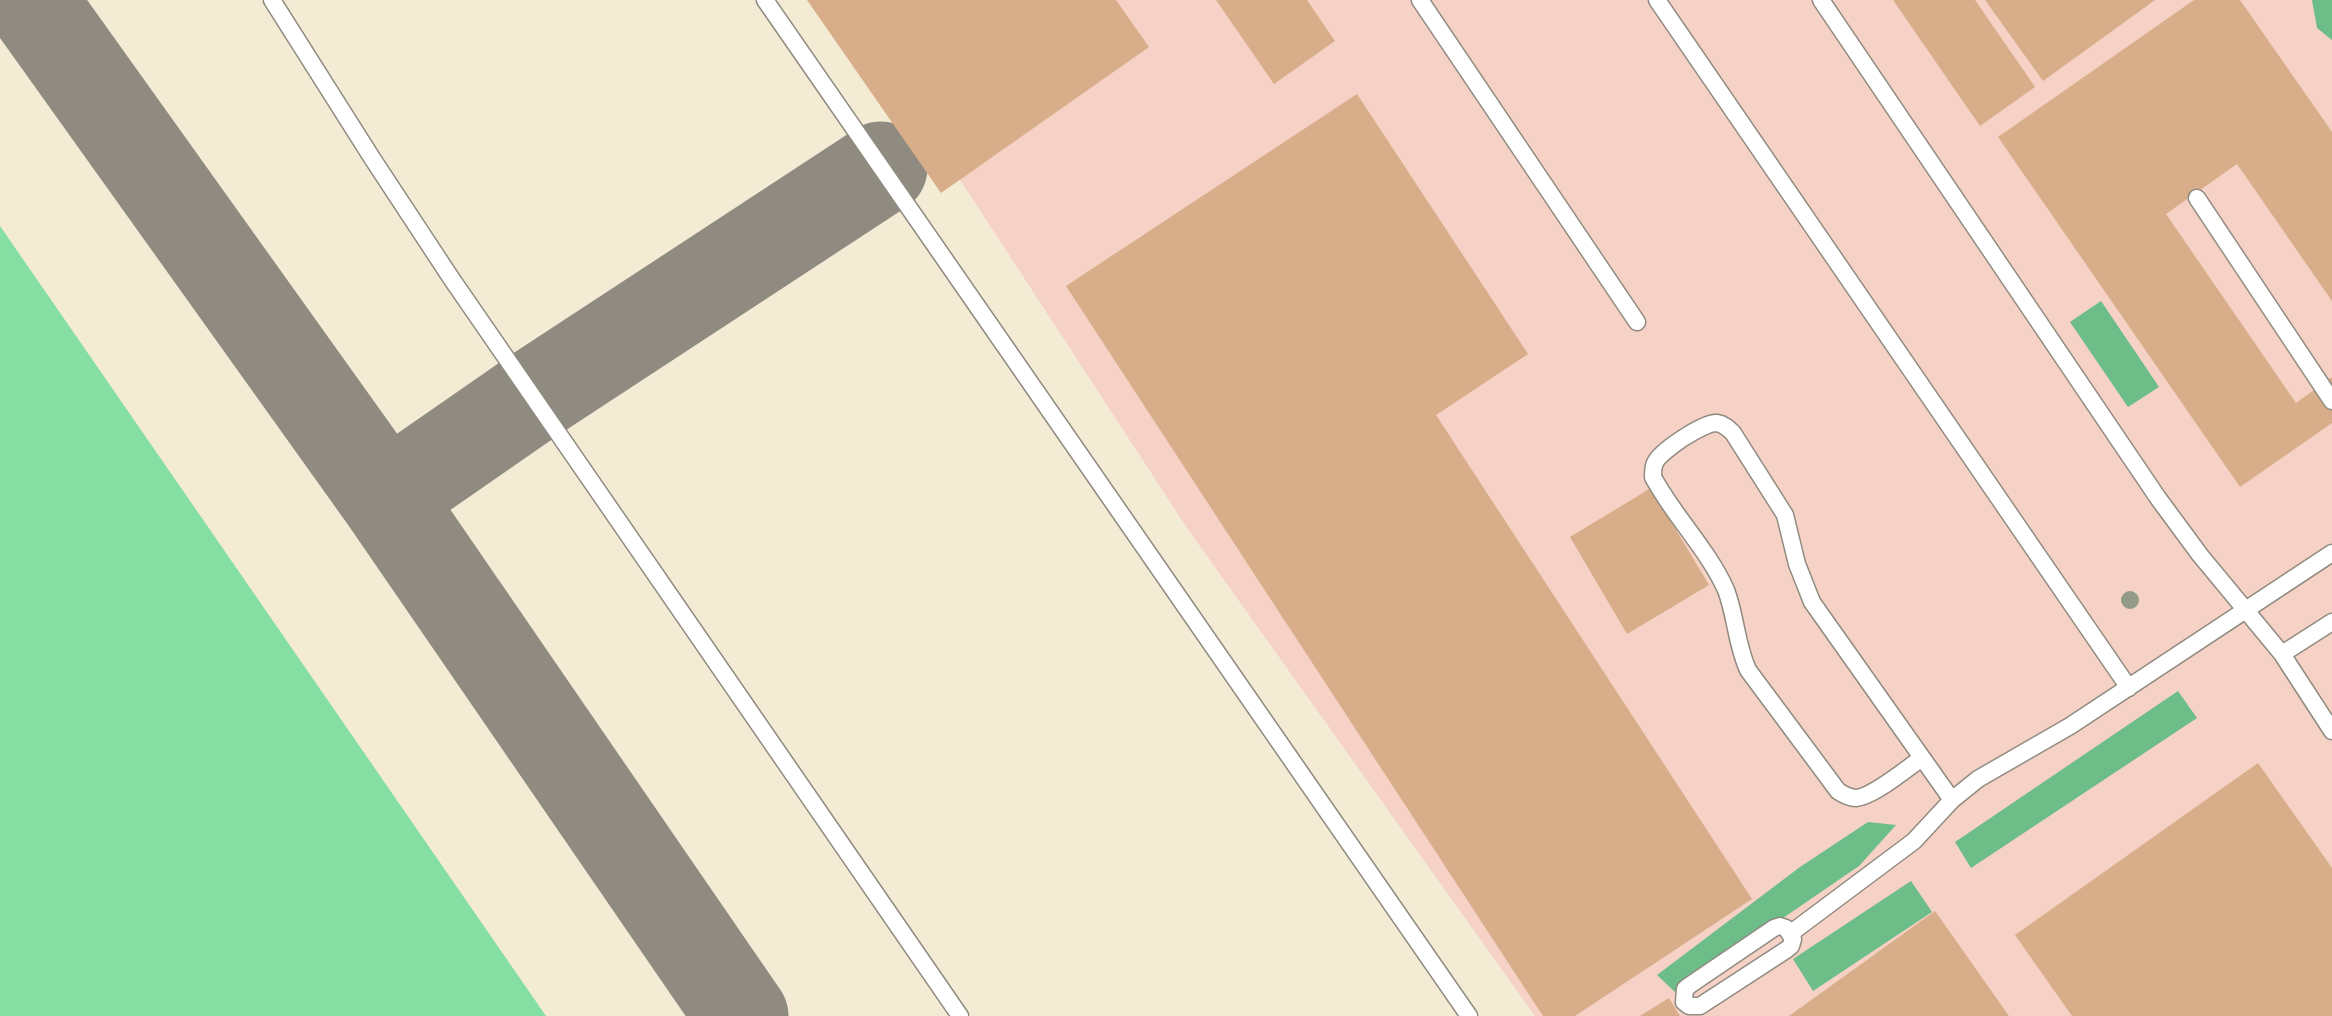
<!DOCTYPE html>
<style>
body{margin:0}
canvas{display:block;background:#f4ebd5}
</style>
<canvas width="2332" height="1016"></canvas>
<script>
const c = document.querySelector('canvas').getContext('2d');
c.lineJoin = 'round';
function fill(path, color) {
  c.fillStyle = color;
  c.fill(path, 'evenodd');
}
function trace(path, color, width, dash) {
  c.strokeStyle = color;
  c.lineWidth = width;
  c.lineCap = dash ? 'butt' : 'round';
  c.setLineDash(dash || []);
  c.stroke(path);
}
fill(new Path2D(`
 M843,0H2332V1016H1535L1187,528Z`), '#f6d1c5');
fill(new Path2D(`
 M0,226L546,1016H0Z`), '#85dea2');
fill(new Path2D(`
 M2312,0H2332V40L2317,28Z
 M2101,301L2159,387L2128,407L2070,322Z
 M2178,691L2197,718L1971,868L1955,842Z
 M1868,822L1896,825L1859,866L1675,992L1657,975L1800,867Z
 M1911,881L1932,912L1813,991L1793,959Z`), '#6cbd88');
trace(new Path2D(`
 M30,0L386,498L742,1016
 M386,498L533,396L881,168`), '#908b80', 93);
fill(new Path2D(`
 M807,0H1116L1149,47L941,193Z
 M1216,0H1307L1335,41L1274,84Z
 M1893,0H1975L2035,87L1980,126Z
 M1985,0H2155L2043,81Z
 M2194,0H2240L2332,132V301L2237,164L2166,214L2296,403L2332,377V423L2240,487L1998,137Z
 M1357,94L1528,354L1436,415L1752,899L1575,1016H1543L1066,286Z
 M1651,488L1709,585L1627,634L1570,537Z
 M2258,763L2332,868V1016H2072L2015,935Z
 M1935,911L2009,1016H1789Z
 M1669,998L1680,1016H1640Z`), '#d7ae89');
const service = new Path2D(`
 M272,0L372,158L451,278L960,1016
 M765,0L1469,1016
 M1420,0L1637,322
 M1657,0L2129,688
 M1821,0L2158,498L2200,555L2282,654L2332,731
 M2197,198L2332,401
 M2282,654L2332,622
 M1922,758C1907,768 1873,797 1856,798C1849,798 1844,795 1838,791L1748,670C1736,644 1736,616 1726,590C1709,551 1673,515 1653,477C1653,472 1653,467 1655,463C1660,451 1704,422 1717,423C1724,424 1728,428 1733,433L1785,515L1797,564L1812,602L1952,800
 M1780,926L1786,928L1793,939L1791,946L1786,950L1700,1006H1689L1684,1002L1685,989L1690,985L1774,928Z
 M1791,933L1914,841L1952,800L1978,779L2070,726L2332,553`);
trace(service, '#908b80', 19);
trace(service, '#fff', 16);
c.fillStyle = '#929a88';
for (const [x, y] of [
 [2130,600]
]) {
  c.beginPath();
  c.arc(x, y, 9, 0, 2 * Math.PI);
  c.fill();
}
</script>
